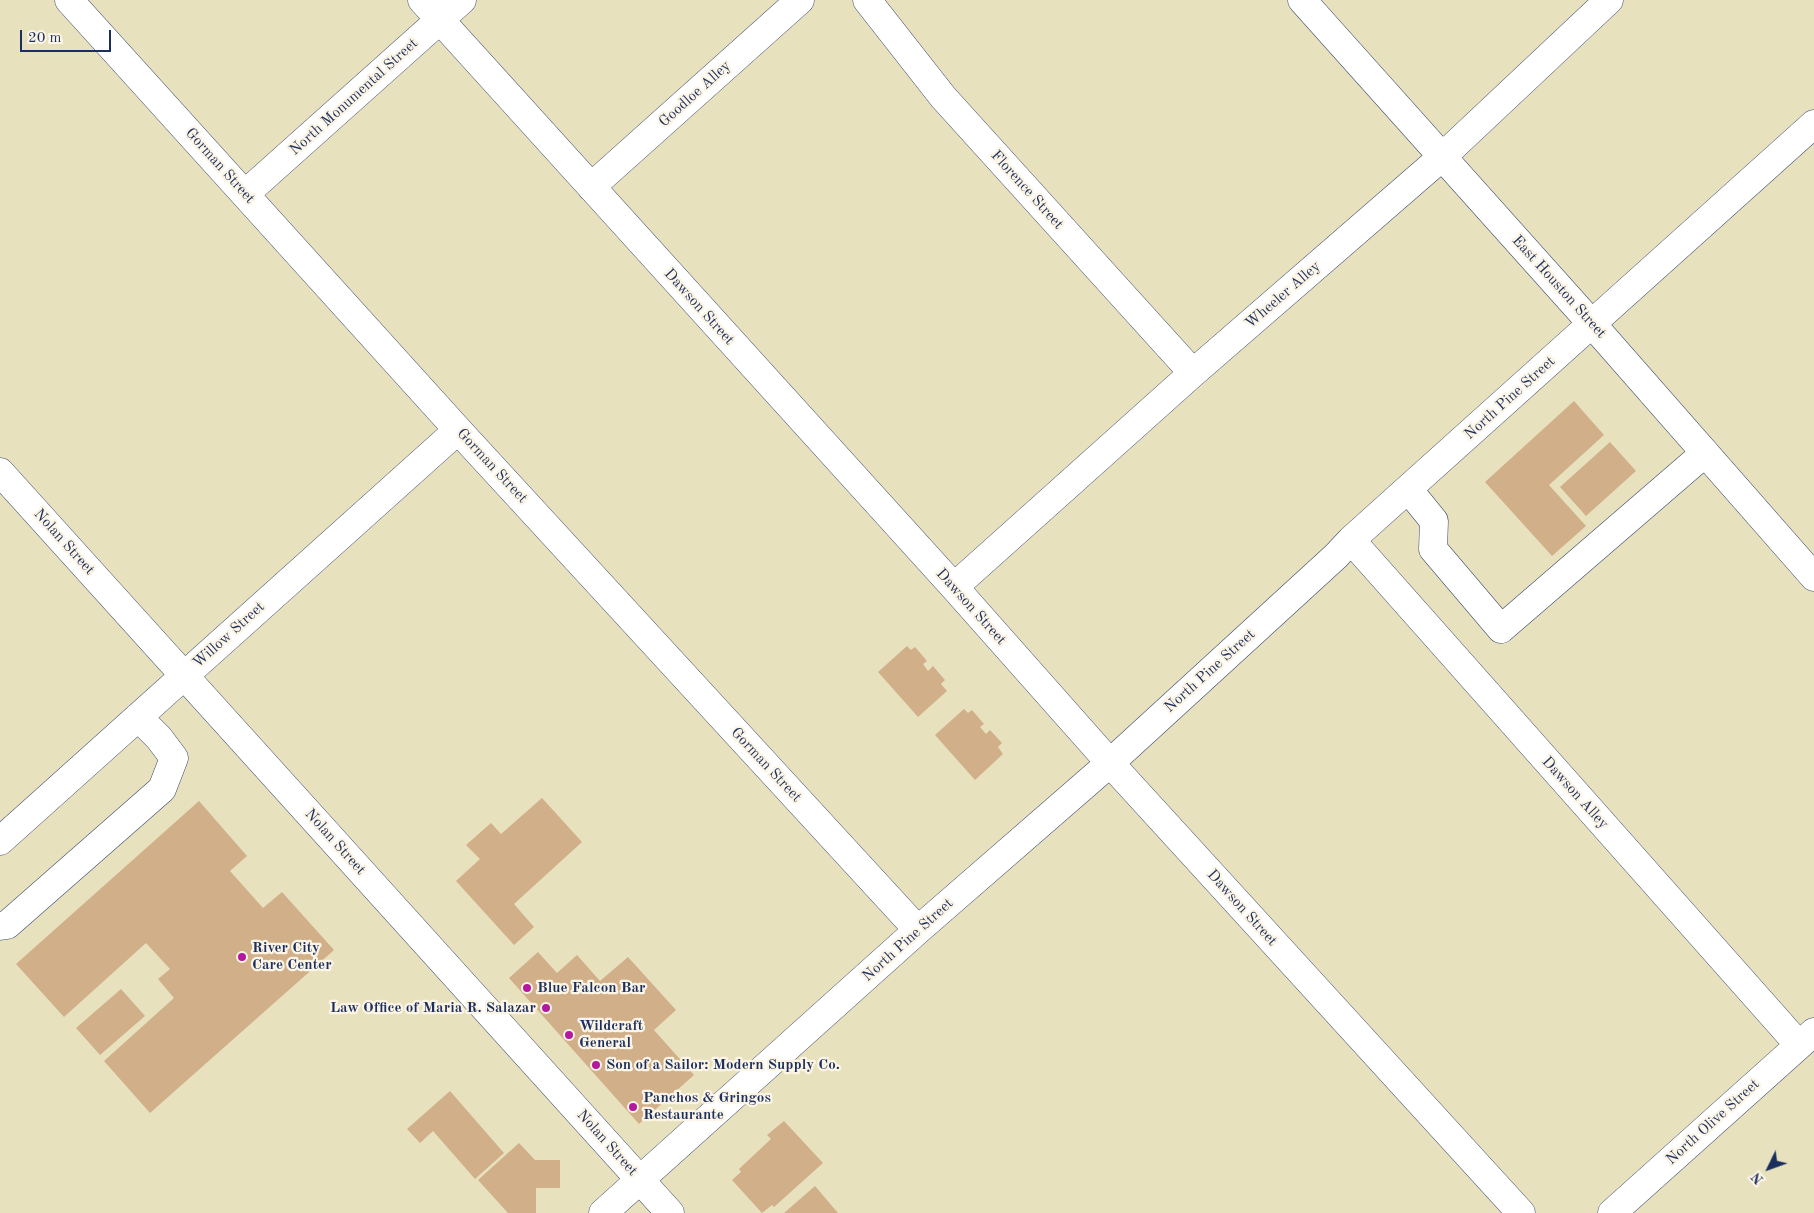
<!DOCTYPE html>
<style>
body{margin:0}
#map{position:relative;width:1814px;height:1213px;overflow:hidden;background:#e8e1be;font-family:"Old Standard TT",serif}
canvas{display:block}
.north{position:absolute;left:1744px;top:1143px;width:50px;height:50px;-webkit-text-stroke:4px #fcf5e5;paint-order:stroke;rotate:228deg;font-size:14px;font-weight:700;line-height:20px;text-align:center;color:#1b2f5e}
.north::after{content:'';display:block;margin:auto;width:18px;height:22px;background:#1b2f5e;clip-path:polygon(50% 0,100% 100%,50% 72%,0 100%)}
.scale{position:absolute;left:20px;top:30px;width:91px;height:22px;box-sizing:border-box;border:2px solid #1b2f5e;border-top:0;padding-left:6px;font-size:15px;line-height:18px;white-space:nowrap;color:#1b2f5e;-webkit-text-stroke:4px #fcf5e5;paint-order:stroke}
</style>
<div id="map">
<canvas width="1814" height="1213"></canvas>
<div class="north">N</div>
<div class="scale">20 m</div>
</div>
<script>
const c = document.querySelector('canvas').getContext('2d');
c.lineJoin = 'round';
function fill(path, color) {
  c.fillStyle = color;
  c.fill(path, 'evenodd');
}
function trace(path, color, width, dash) {
  c.strokeStyle = color;
  c.lineWidth = width;
  c.lineCap = dash ? 'butt' : 'round';
  c.setLineDash(dash || []);
  c.stroke(path);
}
function label(font, color, halo, rows, align = 'center') {
  c.font = font + ' "Old Standard TT",serif';
  c.lineWidth = 4.5;
  c.setLineDash([]);
  c.textBaseline = 'middle';
  c.strokeStyle = halo;
  c.fillStyle = color;
  for (const [text, x, y, turn = 0] of rows) {
    c.save();
    c.translate(x, y);
    c.rotate((+turn || 0) * Math.PI / 180);
    c.textAlign = isNaN(turn) ? turn : align;
    if (halo) c.strokeText(text, 0, 0);
    c.fillText(text, 0, 0);
    c.restore();
  }
}
fill(new Path2D(`
 M1574,401L1604,435L1549,485L1586,526L1552,556L1485,482Z
 M1610,442L1636,471L1586,516L1560,487Z
 M907,646L911,650L915,647L927,661L923,664L928,671L933,666L945,680L941,684L947,691L918,717L878,672Z
 M964,709L968,713L972,710L984,724L980,727L986,734L990,730L1002,743L998,747L1003,754L975,780L935,735Z
 M542,798L582,842L514,904L534,927L514,945L456,881L480,859L466,845L491,823L501,834Z
 M199,801L247,856L230,871L263,908L282,892L334,950L150,1113L104,1061L174,998L158,979L170,969L146,943L64,1017L16,964Z
 M538,952L557,973L577,955L600,981L628,957L676,1010L654,1030L694,1075L639,1124L509,978Z
 M121,989L145,1016L100,1055L76,1028Z
 M450,1091L504,1153L475,1179L433,1131L420,1143L407,1129Z
 M784,1121L823,1163L774,1207L772,1205L762,1213L732,1180L741,1172L739,1169L771,1139L767,1135Z
 M519,1143L535,1160H560V1188H536V1213H508L478,1180Z
 M815,1186L838,1213H784Z`), '#d1af89');
const minor = new Path2D(`
 M69,0L458,430L918,930
 M422,0L954,587L1110,763L1521,1213
 M867,0L943,97L1193,373
 M591,187L800,0
 M245,194L462,0
 M0,472L670,1213
 M1408,489L1434,521L1433,549L1501,629L1705,453
 M1351,540L1799,1045
 M954,587L1193,373L1442,157L1609,0
 M0,841L458,430
 M0,926L7,925L162,789L174,758L159,738L138,717
 M603,1213L918,930L1110,763L1336,556L1351,540L1814,124
 M1612,1213L1814,1032`);
const major = new Path2D(`
 M1302,0L1592,324L1814,577`);
trace(minor, '#3a4a6c', 29);
trace(major, '#3a4a6c', 29);
trace(minor, '#fff', 28);
trace(major, '#fff', 28);
for (const [x, y, r, color] of [
 [242,957,5,"#b5179e"],
 [527,988,5,"#b5179e"],
 [546,1008,5,"#b5179e"],
 [569,1035,5,"#b5179e"],
 [596,1065,5,"#b5179e"],
 [633,1107,5,"#b5179e"]
]) {
  const dot = new Path2D();
  dot.arc(x, y, r, 0, 2 * Math.PI);
  c.fillStyle = color;
  c.fill(dot);
  trace(dot, '#fcf5e5', 2);
}
label('15px', '#1b2f5e', '#fcf5e5', [
 ["Goodloe Alley",695,94,-42],
 ["North Monumental Street",354,97,-42],
 ["Gorman Street",220,166,48],
 ["Florence Street",1027,190,48],
 ["East Houston Street",1559,287,48],
 ["Wheeler Alley",1283,295,-41],
 ["Dawson Street",699,307,48],
 ["North Pine Street",1510,398,-42],
 ["Gorman Street",492,466,47],
 ["Nolan Street",64,542,48],
 ["Dawson Street",971,607,48],
 ["Willow Street",229,635,-42],
 ["North Pine Street",1210,671,-42],
 ["Gorman Street",766,765,47],
 ["Dawson Alley",1575,793,48],
 ["Nolan Street",335,842,48],
 ["Dawson Street",1242,908,48],
 ["North Pine Street",908,940,-42],
 ["North Olive Street",1713,1122,-42],
 ["Nolan Street",607,1143,48]
]);
label('bold 15px', '#1b2f5e', '#fcf5e5', [
 ["River City",252,948],
 ["Care Center",252,965],
 ["Blue Falcon Bar",537,988],
 ["Law Office of Maria R. Salazar",536,1008,"right"],
 ["Wildcraft",579,1026],
 ["General",579,1043],
 ["Son of a Sailor: Modern Supply Co.",606,1065],
 ["Panchos & Gringos",643,1098],
 ["Restaurante",643,1115]
], 'left');
</script>
